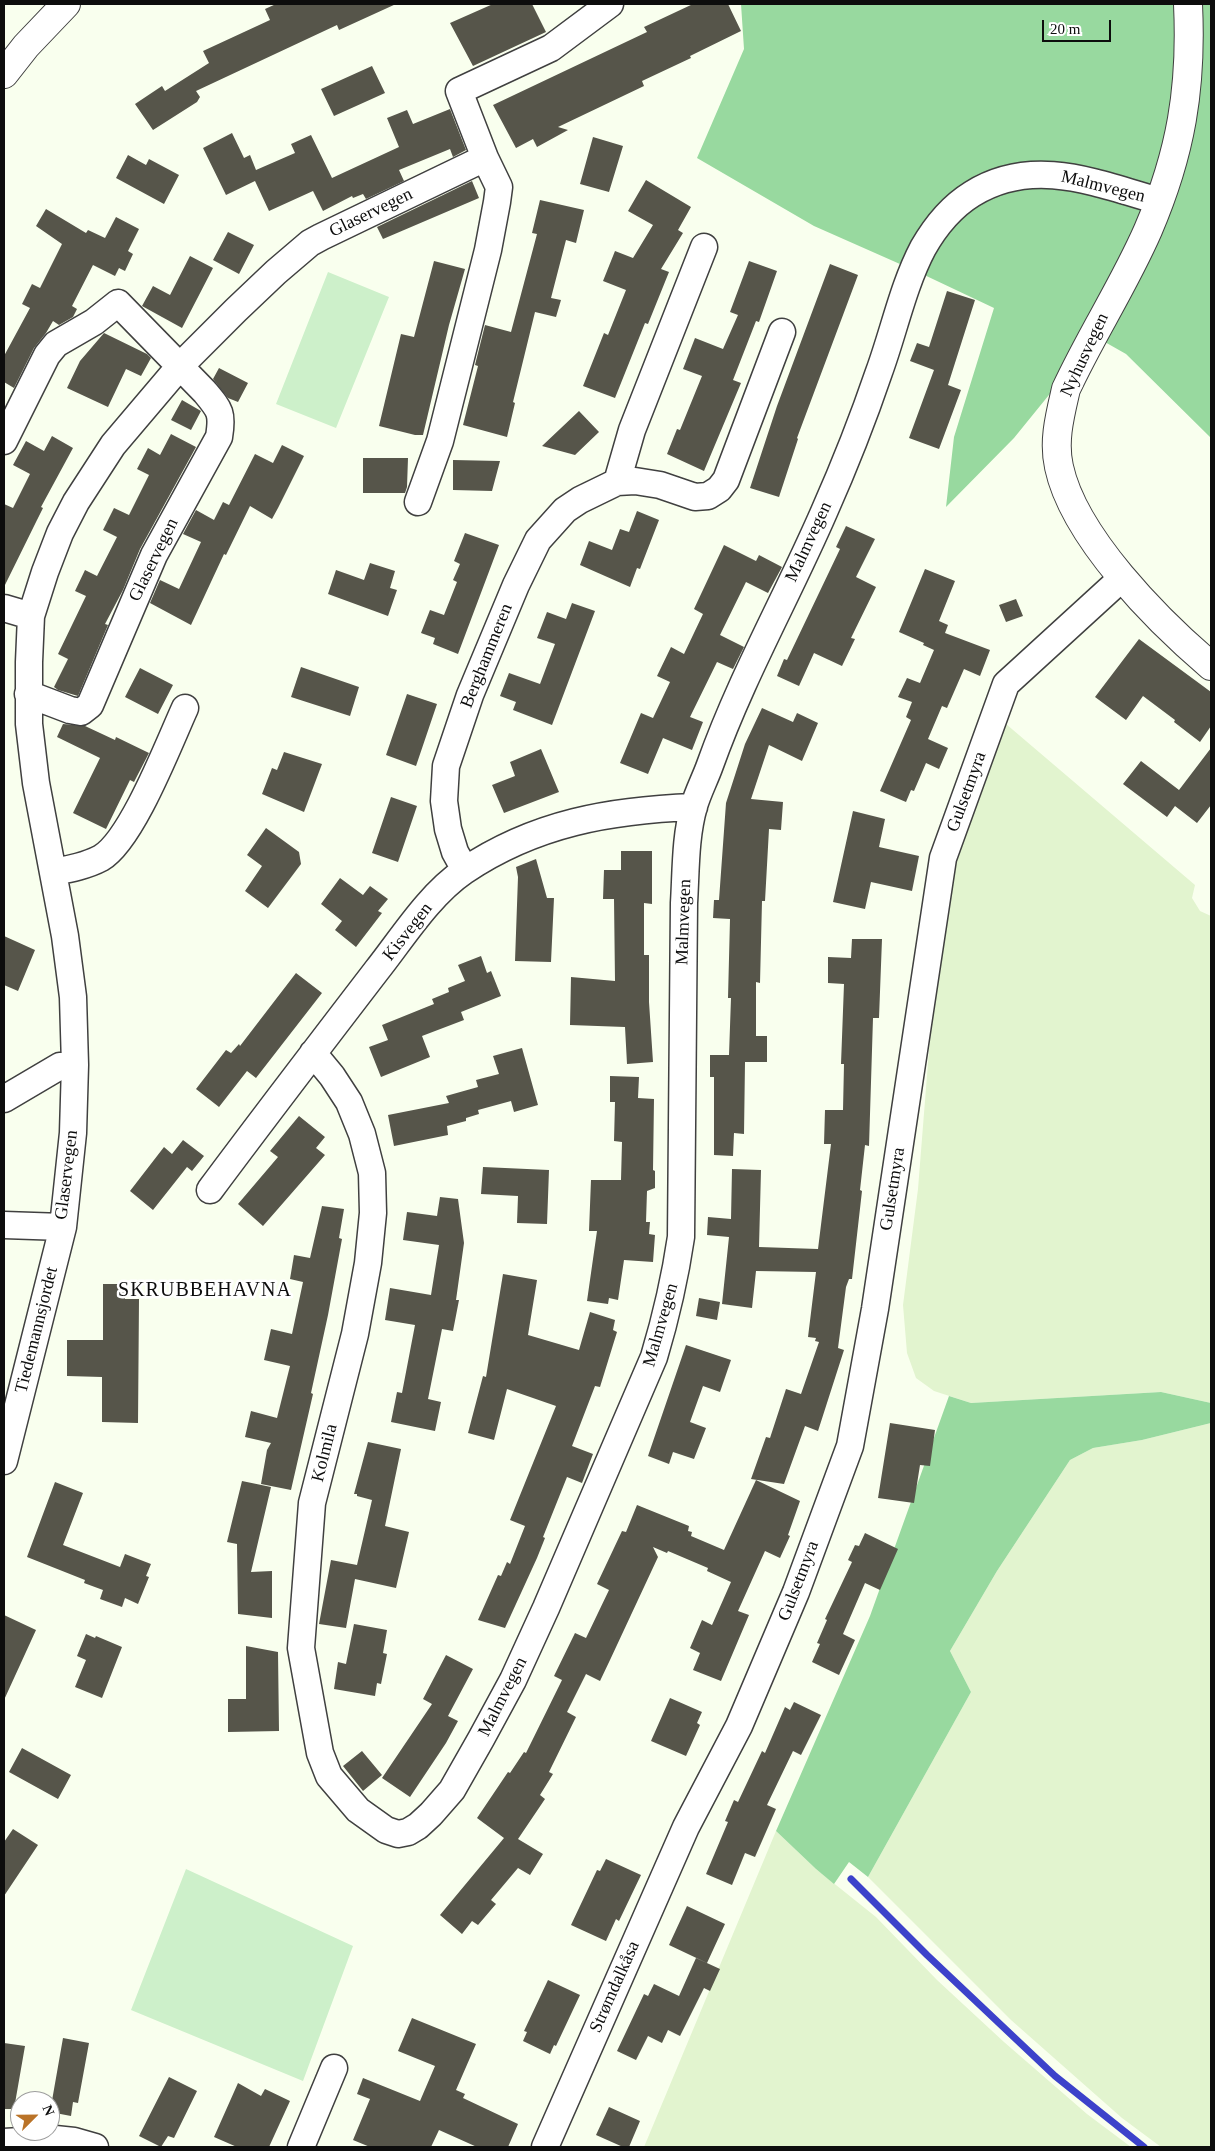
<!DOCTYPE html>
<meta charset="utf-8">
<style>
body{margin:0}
#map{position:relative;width:1215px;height:2151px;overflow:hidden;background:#f9ffee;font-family:Georgia,serif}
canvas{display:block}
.frame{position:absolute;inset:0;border:5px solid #0d0d0d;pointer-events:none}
.north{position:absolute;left:10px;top:2091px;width:50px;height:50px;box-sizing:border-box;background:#fff;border:1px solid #9e9e9e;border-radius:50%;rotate:67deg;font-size:14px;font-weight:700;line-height:20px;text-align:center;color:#0d0d0d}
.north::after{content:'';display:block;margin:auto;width:18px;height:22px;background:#ba7328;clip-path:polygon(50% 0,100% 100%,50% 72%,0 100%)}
.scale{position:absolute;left:1042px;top:20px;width:69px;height:22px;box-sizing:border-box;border:2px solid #0d0d0d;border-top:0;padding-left:6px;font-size:15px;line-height:18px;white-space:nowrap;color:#0d0d0d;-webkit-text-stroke:4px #fff;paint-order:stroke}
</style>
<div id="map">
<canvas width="1215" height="2151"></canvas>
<div class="frame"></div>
<div class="north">N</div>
<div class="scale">20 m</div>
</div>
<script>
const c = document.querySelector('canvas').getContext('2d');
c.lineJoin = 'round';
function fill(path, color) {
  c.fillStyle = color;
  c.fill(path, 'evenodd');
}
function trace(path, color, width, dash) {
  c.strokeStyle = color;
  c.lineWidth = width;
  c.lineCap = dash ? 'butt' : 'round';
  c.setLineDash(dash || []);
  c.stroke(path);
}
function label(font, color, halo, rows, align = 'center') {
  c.font = font + ' Georgia,serif';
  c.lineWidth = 5;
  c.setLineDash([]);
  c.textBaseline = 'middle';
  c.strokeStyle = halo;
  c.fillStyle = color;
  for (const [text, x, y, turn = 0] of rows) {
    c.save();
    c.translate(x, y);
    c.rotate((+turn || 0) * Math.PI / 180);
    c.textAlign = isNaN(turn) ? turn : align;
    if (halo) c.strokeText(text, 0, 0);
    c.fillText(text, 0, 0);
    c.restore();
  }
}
fill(new Path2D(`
 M999,718L1195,885L1192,898L1200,911L1211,916V1403L1161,1392L971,1403L934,1391L916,1378L907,1353L903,1305L918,1189L939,924L958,821Z
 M1211,1423V2147H1161L1122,2118L1011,2020L868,1877L971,1692L950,1651L997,1571L1070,1460L1093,1448L1142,1440Z
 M776,1831L816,1869L876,1917L937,1980L1004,2042L1087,2114L1131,2147H644Z`), '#e2f4cf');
fill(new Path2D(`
 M741,4H1211V438L1126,354L1096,337L1014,438L946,507L954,437L994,308L918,272L814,226L697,158L744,49Z
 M1161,1392L1211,1403V1423L1142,1440L1093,1448L1070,1460L997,1571L950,1651L971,1692L868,1877L849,1862L834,1884L816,1869L776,1831L870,1616L949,1396L971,1403Z`), '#98d99f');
fill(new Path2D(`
 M328,272L389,297L336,428L276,404Z
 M186,1869L353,1946L303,2081L131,2010Z`), '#cdf0ca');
trace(new Path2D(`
 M851,1879L927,1955L1055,2076L1144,2147`), '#3c42ca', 7);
fill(new Path2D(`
 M276,4H396L339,30L337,25L196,91L200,97L197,102L153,130L135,104L162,86L165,91L209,63L203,51L270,20L265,9Z
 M493,4H532L546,32L473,66L450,23Z
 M693,4H728L741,31L690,56L691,58L642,81L644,86L558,127L568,130L537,147L533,139L516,148L493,105L647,32L644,27Z
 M372,66L385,93L334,116L321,89Z
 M450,109L466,150L453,157L450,149L399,170L404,181L366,199L363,194L353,198L352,196L323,211L313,191L269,211L255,181L226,195L203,148L232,133L244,158L250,155L256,170L295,153L291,144L311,135L332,178L399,147L387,118L407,110L413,124Z
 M593,137L623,146L609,192L580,184Z
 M128,155L146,165L149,159L179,175L164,204L116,178Z
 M646,180L691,207L678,230L683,233L661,269L669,272L648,324L645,323L615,398L583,386L604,333L608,335L626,290L603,281L615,251L633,258L653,225L628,211Z
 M472,181L479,198L383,239L377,227Z
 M540,200L584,210L576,243L566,240L551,298L561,300L556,317L535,312L513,402L515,403L507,437L463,425L478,366L475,365L485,325L511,332L537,234L532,233Z
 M46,209L86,233L88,230L105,238L116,217L139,229L128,251L133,254L125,271L119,268L115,276L93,265L72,306L77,309L73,317L59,325L53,321L46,333L34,348L14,388L4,382V356L30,308L22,304L32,284L40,288L62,244L36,226Z
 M228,232L254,245L239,274L213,260Z
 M190,256L213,268L182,328L142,306L153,286L170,295Z
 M434,261L465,269L449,325L423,435H415L379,426L401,334L414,337Z
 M749,261L777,271L759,322L756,321L733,380L741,383L704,471L667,454L677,429L680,430L702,376L683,369L695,338L723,349L738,315L730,312Z
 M830,264L858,275L797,438L798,439L779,497L750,488L777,406Z
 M947,291L975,300L948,385L961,390L939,449L909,438L934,370L910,361L917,343L929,347Z
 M104,333L147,354L151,358L141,376L126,369L108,407L67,388L80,361Z
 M219,368L248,383L238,402L228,398L213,379Z
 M182,400L201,411L191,430L171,420Z
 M579,411L599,432L575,455L542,446Z
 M171,434L196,447L140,549L123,590L105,624L108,625L78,696L58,690L54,687L68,659L58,654L86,596L75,591L85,570L97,576L117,537L103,530L114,508L129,515L149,475L137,469L148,448L160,455Z
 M52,436L73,448L41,507L43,508L37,520L4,587V504L13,508L30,474L13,465L26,441L44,451Z
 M282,445L304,456L278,508L272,519L250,506L226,555L224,554L191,625L150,603L160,580L179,589L201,542L183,534L196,510L214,520L223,502L229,505L255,454L273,463Z
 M363,458H408L407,487L405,493H363Z
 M453,460L500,461L492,491L453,490Z
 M637,511L659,520L640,569L637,568L630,587L580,565L589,541L612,550L620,529L629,532Z
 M846,526L875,539L856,577L876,587L851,638L855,639L842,666L814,653L799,686L777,676L784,659L787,660L840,549L836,547Z
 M465,533L499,545L458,654L433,644L435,638L421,633L430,610L444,615L457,582L453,580L460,564L454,561Z
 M724,545L756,561L759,555L782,567L768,593L746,582L720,635L744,647L733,669L717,662L690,717L703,722L692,750L663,738L648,774L620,763L641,713L653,718L670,682L657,676L671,647L684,654L703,614L694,609Z
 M370,563L395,571L390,588L397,590L388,616L328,594L336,570L364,580Z
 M925,569L955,581L939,621L948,625L945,633L990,650L980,676L964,669L947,708L942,706L928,739L948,748L939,769L926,763L914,791L911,790L906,802L880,791L911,720L906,717L912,702L898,697L907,678L920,683L934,650L923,645L924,643L899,632Z
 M1016,599L1023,616L1006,622L999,605Z
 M572,603L595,611L552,725L513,710L516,702L500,696L509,673L540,684L555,644L537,638L547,612L566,619Z
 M1139,639L1211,692V726L1200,742L1174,722L1175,720L1143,696L1126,720L1095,697Z
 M301,667L359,687L350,716L291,697Z
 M140,668L173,685L158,714L125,697Z
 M407,694L437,704L416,766L386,755Z
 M762,708L793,722L797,713L818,723L802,761L769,745L751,799L783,802L781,830L769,829L765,901H762L760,983L756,982V1036H767V1062H745L744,1134L734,1133L733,1156L714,1155V1077H710V1055H729L731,998H728L730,919L713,918L714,900H719L726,803L745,744Z
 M63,724L85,726L115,740L116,737L149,753L134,782L130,780L106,829L73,813L100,758L57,737Z
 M1211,748V805L1197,823L1175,806L1167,817L1123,784L1141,761L1179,790Z
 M541,749L559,792L504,813L492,785L515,776L510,762Z
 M284,752L322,764L304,812L262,794L272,768L277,770Z
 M391,797L417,806L398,862L372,853Z
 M853,811L885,819L879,847L919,856L912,891L871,882L865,909L833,902Z
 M266,828L299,852L301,864L268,908L245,891L262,866L247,855Z
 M621,851H652V904L644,903V955H649V1002L653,1062L627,1064L625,1027L570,1025L571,977L615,981L614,899H603L604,870H621Z
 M536,859L547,898H554L551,962L515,961L518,877L516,867Z
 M340,878L363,895L370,886L388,899L378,911L382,913L356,947L335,930L342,921L321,904Z
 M4,936L35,950L18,991L4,985Z
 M852,939H882L879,1018H873L869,1146L865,1145L860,1190L862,1191L852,1279H849L846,1287L838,1348L844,1350L818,1431L805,1426L784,1484L751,1479L766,1437L770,1438L786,1389L801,1394L819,1342L815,1341L816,1338L808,1337L816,1272L756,1271L752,1308L722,1304L729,1237L707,1235L708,1217L731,1219L732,1169L761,1170L759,1247L818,1249L831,1144H824L825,1110H843L844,1064H841L844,984L828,983V957L851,958Z
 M481,956L487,973L491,971L501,996L461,1012L464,1020L422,1036L430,1057L381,1077L369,1047L388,1040L382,1025L434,1004L432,999L449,992L448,988L465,981L458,965Z
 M296,973L322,993L256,1078L247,1071L219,1107L196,1089L226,1050L231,1053L239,1044L240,1046Z
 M522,1048L538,1105L514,1112L511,1101L478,1110L479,1114L466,1118V1121L447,1126L448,1135L394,1146L388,1115L449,1103L446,1096L478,1087L476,1080L499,1074L493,1056Z
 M610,1076L639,1077L638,1098L654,1099L653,1170L655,1171V1188L647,1191L646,1222H650L649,1234L655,1235L653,1262L624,1260L618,1300L609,1298L608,1304L587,1301L597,1231H589L591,1180H621L622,1142L614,1141L615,1102H610Z
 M299,1116L325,1137L316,1148L325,1155L263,1226L238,1204L278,1157L270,1151Z
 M183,1140L204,1156L192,1171L187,1167L153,1210L130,1191L164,1147L172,1154Z
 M483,1167L549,1170L547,1224L517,1223L518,1196L481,1194Z
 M440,1197L458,1199L464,1243L456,1300H459L453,1331L442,1329L428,1399L441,1402L435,1431L391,1422L397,1392L402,1393L415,1325L385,1320L390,1288L431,1295L439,1245L403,1240L407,1212L437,1216Z
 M322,1206L344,1209L339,1238L342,1239L328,1315L311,1393L313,1394L291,1490L261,1484L267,1450L271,1443L245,1437L251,1411L277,1418L290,1366L264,1360L271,1329L292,1334L303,1282L290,1279L294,1255L310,1258Z
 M503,1274L537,1280L528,1335L579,1350L590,1312L615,1320L613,1330L617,1332L600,1387L595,1386L572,1446L593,1454L582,1483L567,1477L543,1537L545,1538L537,1558L505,1628L478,1620L498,1575L501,1576L507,1562L510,1564L525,1526L510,1520L556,1406L507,1389L494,1440L468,1433L483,1376L486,1377Z
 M103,1284H125V1299H139L138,1423L102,1422V1377L67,1376V1340H103Z
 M699,1298L720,1302L717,1320L696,1316Z
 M686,1345L731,1360L720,1392L703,1386L690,1422L706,1428L694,1459L673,1452L669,1464L648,1456Z
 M890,1423L935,1430L930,1466L920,1465L914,1503L878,1498Z
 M368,1442L401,1449L385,1526L409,1532L396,1588L355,1579L346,1628L319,1624L331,1560L357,1565L372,1500L357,1496V1494H354Z
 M756,1480L800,1501L788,1535L790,1536L780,1558L765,1551L738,1611L749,1615L721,1681L693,1670L700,1653L690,1648L702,1620L712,1625L731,1582L707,1571L708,1568L668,1551L667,1553L653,1547L658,1557L610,1660L600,1681L586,1674L567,1712L576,1717L549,1772L553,1774L540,1795L545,1799L518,1839L543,1854L530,1875L518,1868L491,1900L496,1904L478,1925L472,1921L462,1934L440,1915L504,1838L477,1818L508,1772L510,1773L524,1752L526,1753L562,1680L554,1676L575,1633L586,1638L609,1590L597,1584L622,1531L626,1532L637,1505L689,1526L688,1531L692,1532L691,1536L724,1550Z
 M242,1481L271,1487L251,1572L272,1571V1618L238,1614L237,1544L227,1542Z
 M55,1482L83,1493L63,1545L120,1567L125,1554L151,1564L146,1576L149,1577L138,1604L125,1598L122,1607L100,1599L103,1590L84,1583L85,1580L27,1557Z
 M865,1533L898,1549L880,1590L865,1583L843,1634L855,1640L839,1675L812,1662L820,1644L817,1643L827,1620L825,1619L852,1562L848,1560L855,1545L859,1546Z
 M4,1615L36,1630L4,1700Z
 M354,1624L387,1630L383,1653L387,1654L381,1684L377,1683L375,1696L334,1689L338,1662L346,1664Z
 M86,1634L95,1638L96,1636L122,1647L102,1698L75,1687L86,1660L77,1656Z
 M246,1646L278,1652L279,1731L228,1732V1699H246Z
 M446,1655L473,1669L448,1716L458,1721L446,1743L410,1797L382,1778L432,1704L423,1699Z
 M670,1698L702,1712L697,1723L700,1725L686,1756L651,1741Z
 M794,1702L821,1715L801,1755L793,1751L767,1805L776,1809L755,1857L745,1853L732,1885L706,1874L728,1822L725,1821L734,1800L738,1802L762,1751L765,1753L785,1707L790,1710Z
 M22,1748L71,1775L58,1799L9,1772Z
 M362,1751L382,1775L363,1791L343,1766Z
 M13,1829L38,1845L4,1896V1842Z
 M606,1859L641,1875L619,1921L616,1919L606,1941L571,1925L597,1870L600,1871Z
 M687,1906L725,1924L707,1963L669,1945Z
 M696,1958L720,1969L710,1991L704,1988L680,2036L668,2030L662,2043L648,2036L636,2060L617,2051L644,1994L648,1996L654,1984L679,1996Z
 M548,1980L580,1995L556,2046L554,2045L550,2054L523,2041L527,2032L524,2031Z
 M412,2018L476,2044L456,2090L465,2094L463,2098L518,2124L508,2147H477L439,2130L431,2147H370L353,2140L370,2099L357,2094L363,2078L420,2101L435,2066L398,2051Z
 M63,2038L89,2043L78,2103L73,2102L71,2116L50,2112Z
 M4,2043L25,2046L14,2109H4Z
 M169,2077L197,2091L174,2138L168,2136L161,2147L139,2136Z
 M238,2083L261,2096L265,2089L290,2101L269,2147H237L214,2137Z
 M609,2107L640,2121L629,2147H623L596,2135Z`), '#56554a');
const minor = new Path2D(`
 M4,441L47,355L56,344L94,322L118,303L205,392C220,410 223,413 219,437L154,555L90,705L81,712L70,710L28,694
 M617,482L632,430L704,247
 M418,502L440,441L488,250L497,202L499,187L485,158
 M4,608L31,616
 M465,870L455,852L448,829L444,801L446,766L470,695L516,585L538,540L565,510L580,500L617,482L635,481L660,485L695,497L708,496L719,489L726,480L782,332
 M53,872C69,869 86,866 101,858C132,840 169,743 185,708
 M313,1053L332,1076L349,1102L362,1134L372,1173L373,1213L368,1263L355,1334L312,1503L301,1648L320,1753L329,1776L358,1810L386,1830L398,1834L408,1832L418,1826L431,1814L452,1790L481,1739L513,1680L546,1608L654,1357C666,1317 675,1278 681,1237L684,903C686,871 685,837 694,806C698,792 705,779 710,765C741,678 787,597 824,512C844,467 863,419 879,372C894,331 903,286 923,248C935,227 951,207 972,194C1033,156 1096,183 1159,201
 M4,1099L60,1066L75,1065
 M210,1190C265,1116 321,1043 377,970C403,937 429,895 464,871C535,823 611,810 694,807
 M4,1225L63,1227
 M4,1461L63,1227L73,1133L75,1065L73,997L65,936L36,783L29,724V662L31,616L45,572L60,533L76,502L113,445L180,366L236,310L276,272L310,243L321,237L485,158L459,91L551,48L610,4
 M4,2142L55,2139L74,2141L95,2147
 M301,2147L334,2068
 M545,2147L686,1827L739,1726L796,1592L850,1446L875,1309L943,858L1006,684L1122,578`);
const tertiary = new Path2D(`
 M1188,4C1192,88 1181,153 1148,230C1124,285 1091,335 1066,389C1060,415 1053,441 1059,467C1074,537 1158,621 1211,666
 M4,74L26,46L66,4`);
trace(minor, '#404040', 29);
trace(tertiary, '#404040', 30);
trace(minor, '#fff', 26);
trace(tertiary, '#fff', 28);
label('18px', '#0d0d0d', '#fff', [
 ["Malmvegen",1103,187,14],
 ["Glaservegen",371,213,-26],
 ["Nyhusvegen",1085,355,-65],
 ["Malmvegen",809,542,-65],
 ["Glaservegen",154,560,-64],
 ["Berghammeren",487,656,-68],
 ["Gulsetmyra",967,792,-70],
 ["Malmvegen",684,922,-88],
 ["Kisvegen",408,932,-52],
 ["Glaservegen",67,1175,-83],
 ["Gulsetmyra",893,1189,-81],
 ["Malmvegen",661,1325,-74],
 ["Tiedemannsjordet",37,1330,-76],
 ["Kolmila",325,1453,-76],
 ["Gulsetmyra",799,1581,-69],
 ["Malmvegen",503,1697,-63],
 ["Strømdalkåsa",615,1987,-66]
]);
c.letterSpacing = '1px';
label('20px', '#0d0d0d', '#fff', [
 ["SKRUBBEHAVNA",205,1291]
]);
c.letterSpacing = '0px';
</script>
